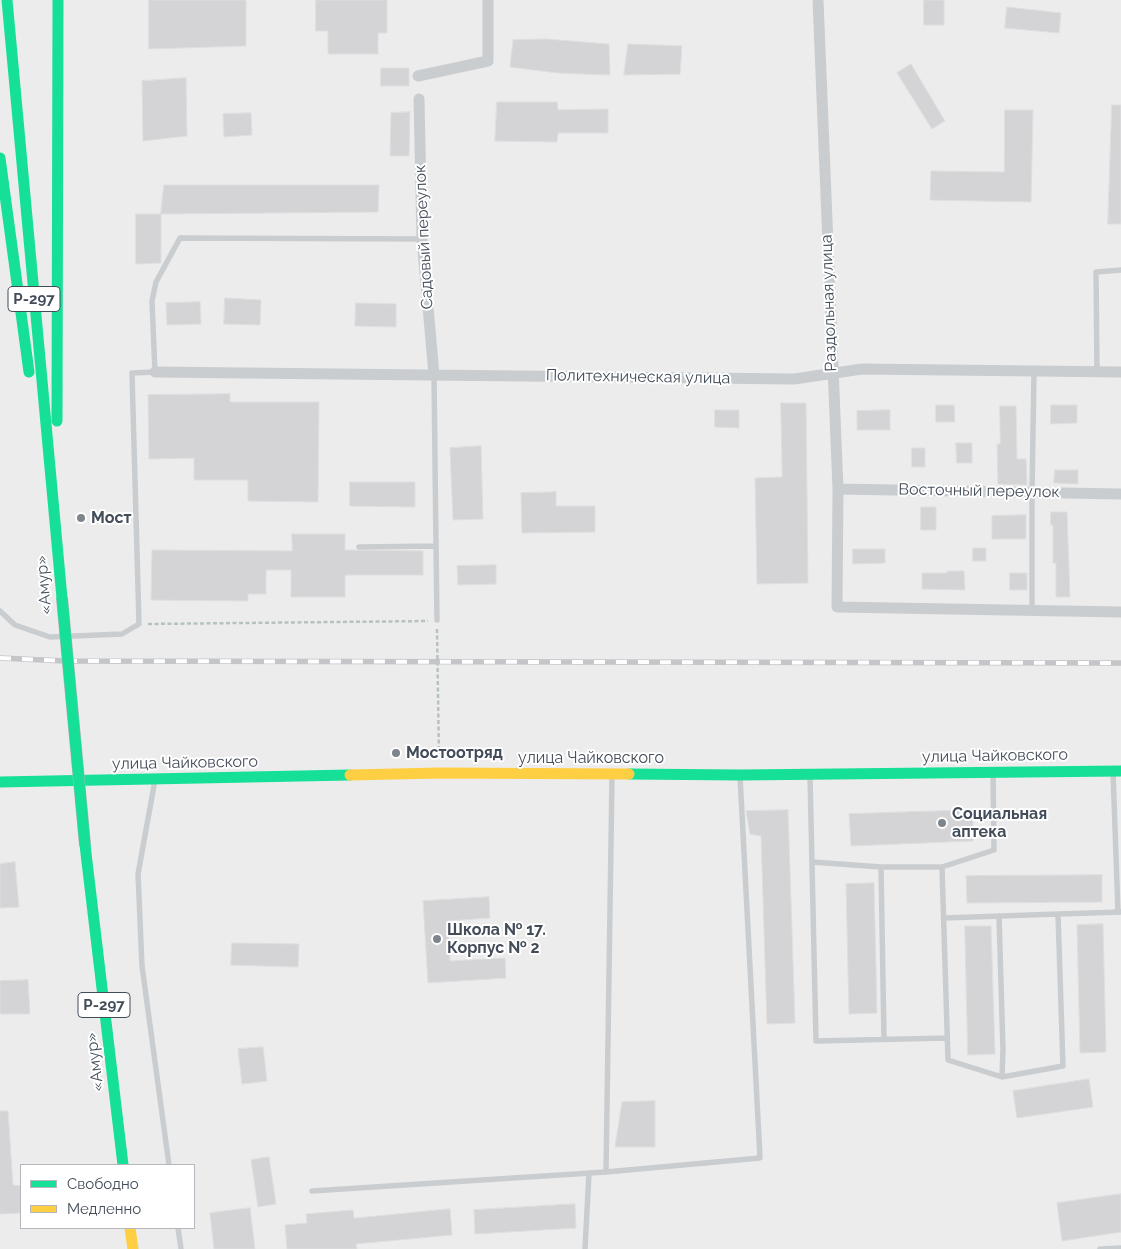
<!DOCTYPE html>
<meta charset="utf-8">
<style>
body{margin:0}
#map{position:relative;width:1121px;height:1249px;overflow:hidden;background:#edecec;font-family:Raleway,sans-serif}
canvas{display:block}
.legend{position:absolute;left:20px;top:1164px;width:175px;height:65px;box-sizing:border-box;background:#fff;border:1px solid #b4b7bd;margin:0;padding:6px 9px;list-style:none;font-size:15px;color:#434c59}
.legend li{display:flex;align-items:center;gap:10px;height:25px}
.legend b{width:25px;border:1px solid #b4b7bd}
</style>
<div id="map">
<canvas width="1121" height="1249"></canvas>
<ul class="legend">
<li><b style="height:6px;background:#16e098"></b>Свободно</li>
<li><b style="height:6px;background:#ffcf43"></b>Медленно</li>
</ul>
</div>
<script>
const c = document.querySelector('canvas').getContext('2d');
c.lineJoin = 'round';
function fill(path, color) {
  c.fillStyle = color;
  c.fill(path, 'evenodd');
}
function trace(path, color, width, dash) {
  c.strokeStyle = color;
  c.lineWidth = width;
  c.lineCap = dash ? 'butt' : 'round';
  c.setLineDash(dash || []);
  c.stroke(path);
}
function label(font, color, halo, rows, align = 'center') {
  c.font = font + ' Raleway,sans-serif';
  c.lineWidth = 4;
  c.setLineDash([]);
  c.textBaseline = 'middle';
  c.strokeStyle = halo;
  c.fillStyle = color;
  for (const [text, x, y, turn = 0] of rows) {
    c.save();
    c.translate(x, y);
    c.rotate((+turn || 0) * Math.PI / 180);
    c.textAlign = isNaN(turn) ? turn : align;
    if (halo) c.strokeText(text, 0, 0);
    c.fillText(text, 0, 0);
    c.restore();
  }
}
const building = new Path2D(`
 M149,0H246V46L149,49Z
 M316,0H387V33H378V54H328V31H316Z
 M924,0H944V25H924Z
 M1007,7L1061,13L1059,33L1005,28Z
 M546,39L609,44L610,75L558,73L510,67L513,40Z
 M628,44L682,46L680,74L624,75Z
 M911,64L945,121L932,129L897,73Z
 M381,68H409V86H381Z
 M186,78L187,136L143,141L142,81Z
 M497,102H557L558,110L608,109V133H558L557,142L495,141Z
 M1112,105H1121V224H1108Z
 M1005,110H1033L1031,202L930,200L931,171L1004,172Z
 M410,112L409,156H390L391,113Z
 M251,113L252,135L224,137L223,114Z
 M164,185H379L378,212L161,214Z
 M136,214H161V263L136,264Z
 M225,298L261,300L260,325L224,324Z
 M200,302L201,324L167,325L166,303Z
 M356,303L396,304V327L355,326Z
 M230,394V402H319L318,502L248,501V480H194V458L149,459L148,395Z
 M781,403H806L808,583L757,584L755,478L782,477Z
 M936,405H954L955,422H936Z
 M1051,405H1077V423L1051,424Z
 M1000,406H1016L1017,459H1026L1027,485L998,484L997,444H1000Z
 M715,410H739V428L715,427Z
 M890,410V430H857V411Z
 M956,443H972V463H957Z
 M481,446L483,519L453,520L450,448Z
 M912,448H925V467H912Z
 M1055,470H1078V484L1054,483Z
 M350,482H415V507L350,506Z
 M556,492V506H595V532L522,533L521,493Z
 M921,507H936V530H921Z
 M1051,512H1067L1070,597H1056V563H1053V525H1051Z
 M1026,515V539H992V516Z
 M292,534H345V550L423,551V575H345V597H291V570H266V594H248V601L151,600L152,550L292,551Z
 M973,548H986V561H973Z
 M853,549H885V563L853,564Z
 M496,565V584L458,585L457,566Z
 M947,571H964L965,590L922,589V573H947Z
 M1010,573H1027V590H1010Z
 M788,810L795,1023L767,1024L761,836L750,834L746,811Z
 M973,810V841L851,846L849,814Z
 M15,862L19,907L0,908V864Z
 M1102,875V902L967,903L966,876Z
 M874,883L877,1013L849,1014L846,884Z
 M489,897L490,918L448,921L450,961L505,958L506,978L428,983L423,901Z
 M1103,924L1106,1052L1080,1053L1077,925Z
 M965,926H991L995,1054L968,1055Z
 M232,943L299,944L298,967L231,965Z
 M28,980L30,1014H0V981Z
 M263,1047L267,1081L242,1084L238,1049Z
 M1089,1079L1093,1107L1017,1118L1013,1091Z
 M655,1101V1147H615L622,1102Z
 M0,1111H8L13,1185L21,1186V1213L0,1214Z
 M269,1157L276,1204L258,1207L251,1160Z
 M1121,1194V1232L1062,1241L1057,1203Z
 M575,1204L576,1228L475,1234L474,1210Z
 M250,1208L255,1249H214L210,1213Z
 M450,1209L452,1235L356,1244L357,1249H287L285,1225L307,1223L306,1214L353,1210L354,1218Z`);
fill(building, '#d4d4d7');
trace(building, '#dededf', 1);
trace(new Path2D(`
 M148,624L428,621
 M437,629L439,759`), '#b5c2c1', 2.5, [4, 2.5]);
trace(new Path2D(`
 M1097,372L1096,272L1121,270
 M436,546L437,620
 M359,547L436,546L434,375
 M1032,610V492L1034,371
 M0,611L15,625L50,637L122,634L139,624L132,373L155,372L152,301L156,282L180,238L422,239
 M1113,772L1118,912
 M810,776L816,1041L947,1038
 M155,780L138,874L142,966L169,1165
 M812,862L881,867H942L994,850L993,773
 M881,867L884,1039
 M942,867L948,1060L1002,1077L1003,1050L999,916
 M944,918L1058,914
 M1002,1077L1063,1066L1058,914L1121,912
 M606,1172L760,1158L740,776
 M312,1191L606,1172L612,776
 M178,1228L181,1249
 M585,1249L589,1173
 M1100,1249L1121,1248`), '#cacdd0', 5.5);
trace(new Path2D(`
 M818,0L838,489L837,607L1121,612
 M418,76L488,61V0
 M419,99L422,239L434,375
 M155,372L794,379L862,369L1121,372
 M838,489L1121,494`), '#cacdd0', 11);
trace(new Path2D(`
 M7,0L62,598
 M0,158L29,372
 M57,421L58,0
 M629,774L740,775L1121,771
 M0,782L350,775
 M85,845L123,1165`), '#16e098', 11);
trace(new Path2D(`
 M350,775L439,773L629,774
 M130,1228L133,1249`), '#ffcf43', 11);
const rail = new Path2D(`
 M0,658L65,661L1121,663`);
trace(rail, '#c3c5c8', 5.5);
trace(rail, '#fff', 4, [11]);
const fastBridge = new Path2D(`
 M62,598L85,845`);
trace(fastBridge, '#b1b4bc', 12, []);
trace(fastBridge, '#16e098', 11);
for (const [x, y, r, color] of [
 [81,518,5,"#7e848c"],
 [396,753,5,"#7e848c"],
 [942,823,5,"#7e848c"],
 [437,939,5,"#7e848c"]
]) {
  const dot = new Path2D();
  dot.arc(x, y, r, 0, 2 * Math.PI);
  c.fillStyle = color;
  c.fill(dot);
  trace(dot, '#fff', 2);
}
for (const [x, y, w] of [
 [34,299,52],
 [104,1005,52]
]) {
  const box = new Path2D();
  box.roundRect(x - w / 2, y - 12.5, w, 25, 4);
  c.fillStyle = '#fff';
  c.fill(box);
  trace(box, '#434c59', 1);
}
label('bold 15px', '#434c59', null, [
 ["Р-297",34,299],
 ["Р-297",104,1005]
]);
label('16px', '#434c59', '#fff', [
 ["Садовый переулок",424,237,-93],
 ["Раздольная улица",829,303,-92],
 ["Политехническая улица",638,377,1],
 ["Восточный переулок",979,491,1],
 ["«Амур»",44,585,-95],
 ["улица Чайковского",995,756,-1],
 ["улица Чайковского",591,758],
 ["улица Чайковского",185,763,-1],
 ["«Амур»",95,1062,-97]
]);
label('bold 16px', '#434c59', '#fff', [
 ["Мост",91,518],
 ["Мостоотряд",406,753],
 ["Социальная",952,814],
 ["аптека",952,832],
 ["Школа № 17.",447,930],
 ["Корпус № 2",447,948]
], 'left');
</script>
